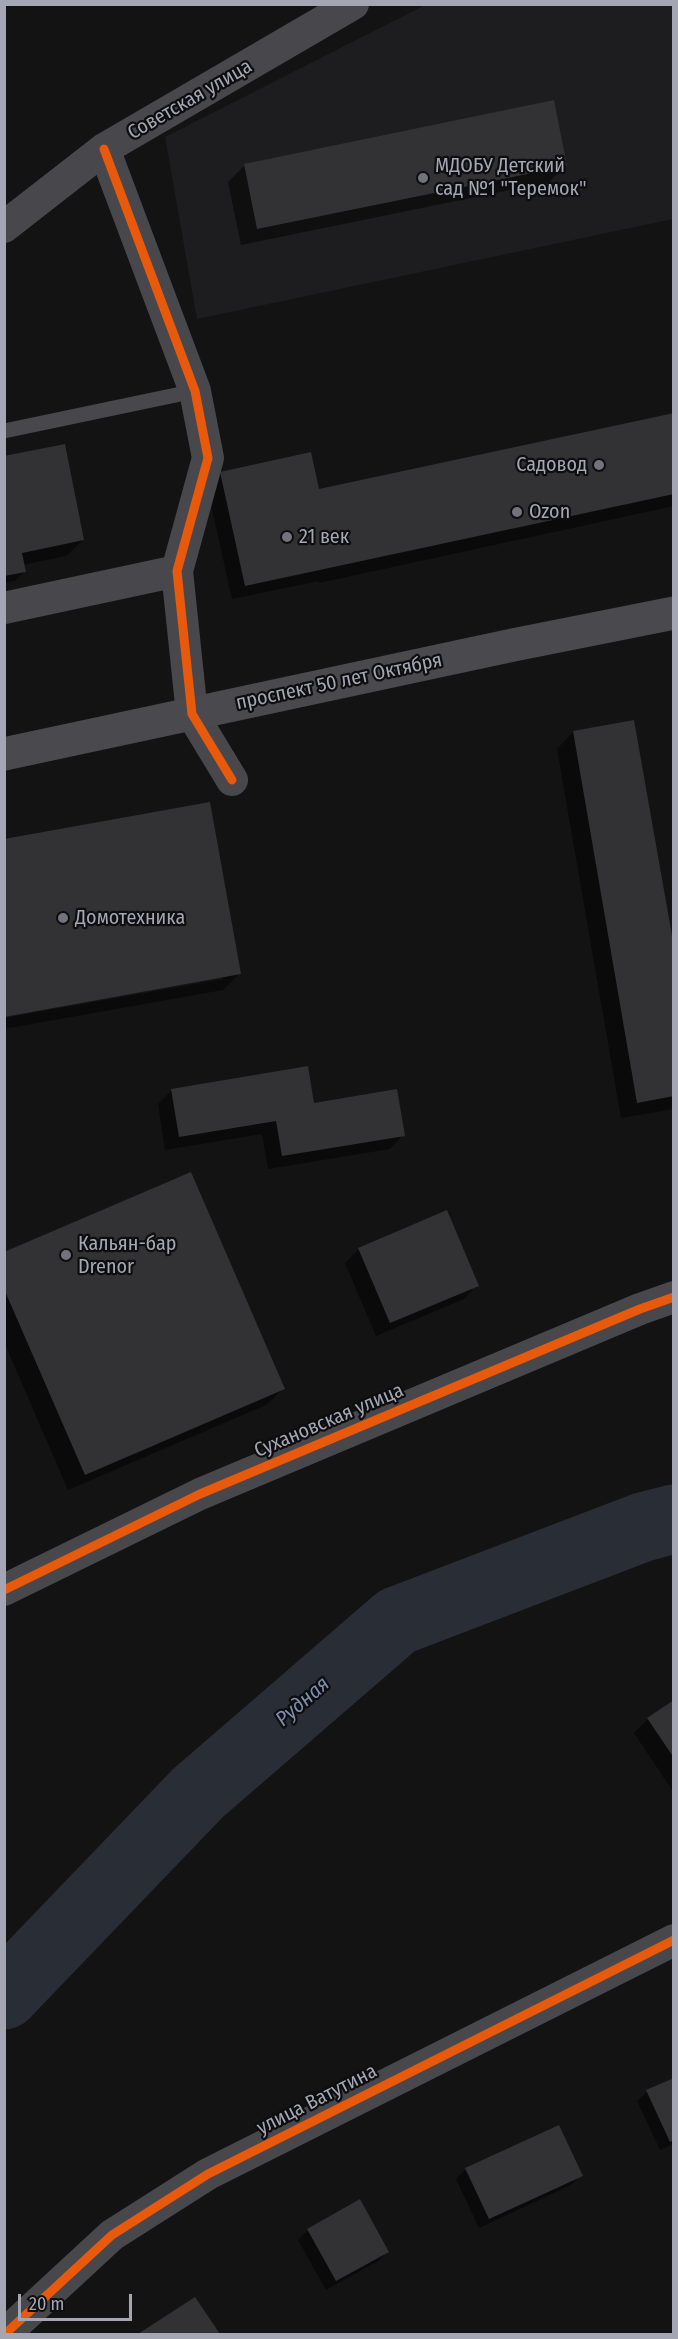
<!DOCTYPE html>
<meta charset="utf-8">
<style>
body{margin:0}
#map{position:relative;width:678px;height:2339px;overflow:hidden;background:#131313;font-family:"Fira Sans Condensed",sans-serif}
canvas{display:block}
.frame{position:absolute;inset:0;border:6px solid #a5a6b4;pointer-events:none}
.scale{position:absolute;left:18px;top:2294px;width:114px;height:27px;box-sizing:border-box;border:3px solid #a5a6b4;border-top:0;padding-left:8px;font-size:18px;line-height:21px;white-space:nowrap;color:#a5a6b4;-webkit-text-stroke:4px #0e0d0f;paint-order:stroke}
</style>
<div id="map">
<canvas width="678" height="2339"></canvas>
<div class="frame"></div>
<div class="scale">20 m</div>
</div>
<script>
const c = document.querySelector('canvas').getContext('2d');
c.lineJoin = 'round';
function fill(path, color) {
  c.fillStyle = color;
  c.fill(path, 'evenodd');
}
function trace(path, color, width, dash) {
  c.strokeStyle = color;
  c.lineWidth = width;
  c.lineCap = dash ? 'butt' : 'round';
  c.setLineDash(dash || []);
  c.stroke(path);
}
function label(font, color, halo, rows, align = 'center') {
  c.font = font + ' "Fira Sans Condensed",sans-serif';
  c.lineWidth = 4.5;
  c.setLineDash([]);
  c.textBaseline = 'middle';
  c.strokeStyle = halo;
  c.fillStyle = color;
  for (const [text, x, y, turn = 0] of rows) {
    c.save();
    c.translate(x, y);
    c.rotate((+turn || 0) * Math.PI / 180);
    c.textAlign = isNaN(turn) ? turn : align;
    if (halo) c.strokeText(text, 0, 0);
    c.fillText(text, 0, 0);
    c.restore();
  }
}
fill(new Path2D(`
 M425,5H673V219L197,319L165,137Z`), '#1d1d1f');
fill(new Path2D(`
 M245,165H566L549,182L241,245L228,182Z
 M674,414V506L319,583V581L232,599L207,487L221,473L318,492Z
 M4,457L83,540L66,556L23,565L25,571L15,581L4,583Z
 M573,732L674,956V1109L621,1118L557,749Z
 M239,974L223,990L4,1029V1018L223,979V976Z
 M172,1090L313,1104L403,1135L390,1149L268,1169L262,1134L165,1150L158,1104Z
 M359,1249L477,1285L464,1299L376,1336L345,1263Z
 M4,1253L283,1389L266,1405L68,1490L4,1342Z
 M674,1702V1793L634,1733L648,1719Z
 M674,2080V2144L660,2150L637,2101L647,2092Z
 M466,2169L581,2175L571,2185L479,2228L456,2179Z
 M308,2230L388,2251L378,2261L326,2290L298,2240Z
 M195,2299L219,2334H141Z`), '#0007');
trace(new Path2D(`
 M4,1995L198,1793L397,1621L643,1527L674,1519`), '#292d36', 69);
fill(new Path2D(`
 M554,100L567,166L257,229L244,164Z
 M674,413V494L245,586L220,472L311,452L319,489Z
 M65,444L84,540L22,553L26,572L4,576V456Z
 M634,720L674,947V1096L637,1103L573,731Z
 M210,802L241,974L4,1017V839Z
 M308,1066L314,1103L397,1089L405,1136L282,1156L276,1121L179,1137L171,1089Z
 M191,1172L285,1389L85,1475L4,1289V1252Z
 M447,1210L479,1286L390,1323L358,1248Z
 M674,1700V1758L647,1718Z
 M674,2078V2140L670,2142L646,2090Z
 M559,2125L583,2176L489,2219L465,2168Z
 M360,2199L389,2252L336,2281L307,2229Z
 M195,2297L220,2334H138Z`), '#323234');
trace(new Path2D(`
 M4,431L195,391`), '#48484c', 15);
trace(new Path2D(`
 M104,149L195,391L208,458L177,571L192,714L232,780
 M4,227L104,149L353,4
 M4,608L177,571
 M4,1590L200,1494L640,1309L674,1297
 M5,2334L112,2235L208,2174L674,1940`), '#48484c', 32);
trace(new Path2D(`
 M4,754L513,645L674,613`), '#4a4a4e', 33);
trace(new Path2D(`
 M104,149L195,391L208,458L177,571L192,714L232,780
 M4,1590L200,1494L640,1309L674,1297
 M5,2334L112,2235L208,2174L674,1940`), '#e8590c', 9);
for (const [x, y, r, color] of [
 [423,178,6,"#72737c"],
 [599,465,6,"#72737c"],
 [517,512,6,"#72737c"],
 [287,537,6,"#72737c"],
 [63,918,6,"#72737c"],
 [66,1255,6,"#72737c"]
]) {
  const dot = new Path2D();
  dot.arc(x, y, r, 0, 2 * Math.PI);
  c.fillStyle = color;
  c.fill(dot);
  trace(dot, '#0e0d0f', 2);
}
label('20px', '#a5a6b4', '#0e0d0f', [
 ["Советская улица",190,100,-30],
 ["проспект 50 лет Октября",339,682,-12],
 ["Сухановская улица",329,1421,-23],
 ["улица Ватутина",317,2100,-27]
]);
label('20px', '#a5a6b4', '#0e0d0f', [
 ["МДОБУ Детский",435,166],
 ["сад №1 \"Теремок\"",435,189],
 ["Садовод",587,465,"right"],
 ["Ozon",529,512],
 ["21 век",299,537],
 ["Домотехника",75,918],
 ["Кальян-бар",78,1244],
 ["Drenor",78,1267]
], 'left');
label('italic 21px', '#7d8dad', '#0e0d0f', [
 ["Рудная",303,1702,-41]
]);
</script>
